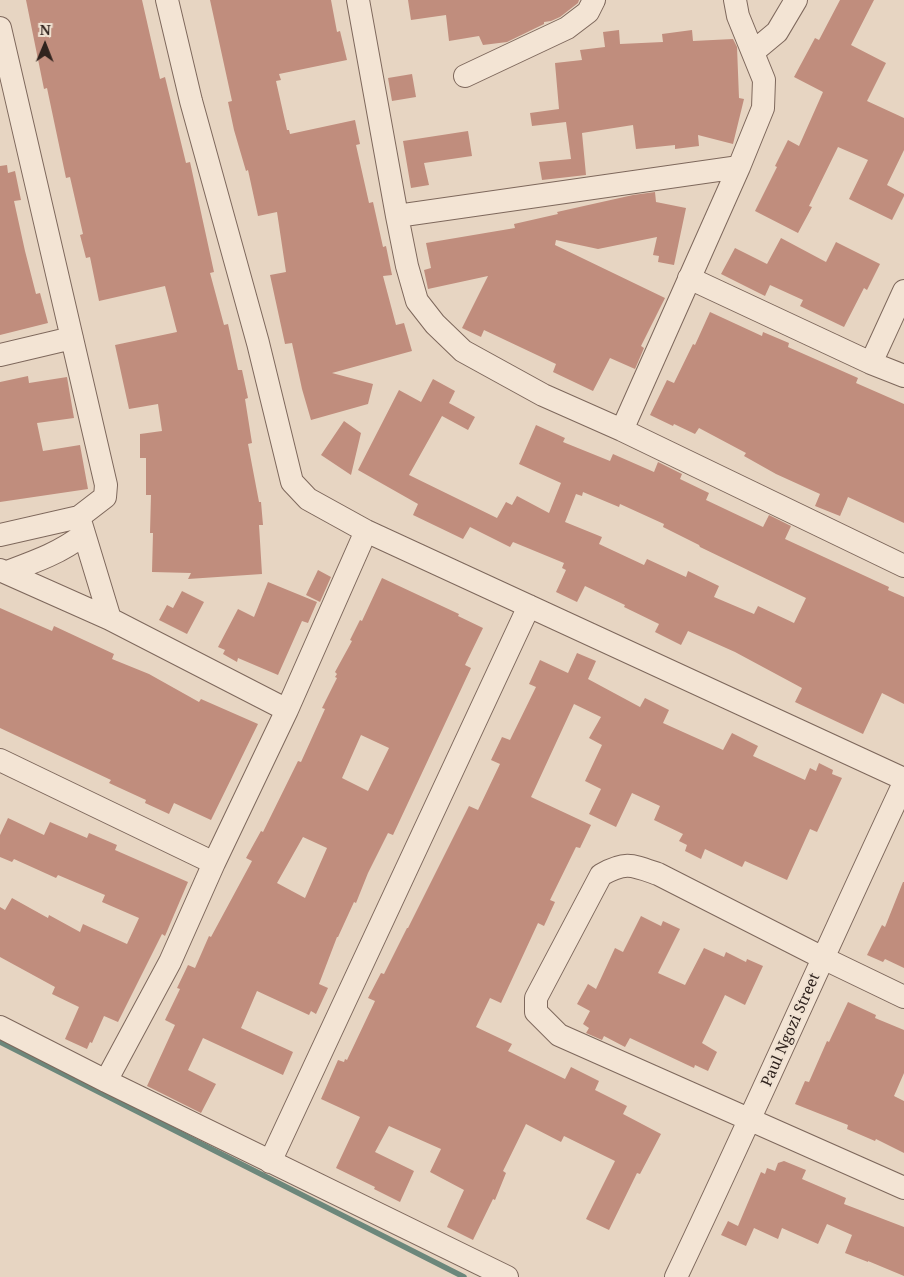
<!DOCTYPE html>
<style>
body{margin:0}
#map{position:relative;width:904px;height:1277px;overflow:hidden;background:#e7d5c2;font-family:"Noto Serif",serif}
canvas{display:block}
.north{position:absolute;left:20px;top:20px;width:50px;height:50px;-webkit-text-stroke:4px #efe1d1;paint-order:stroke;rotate:1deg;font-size:14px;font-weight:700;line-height:20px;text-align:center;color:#30231e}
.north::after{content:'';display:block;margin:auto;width:18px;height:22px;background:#30231e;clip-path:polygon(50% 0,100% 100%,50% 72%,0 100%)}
</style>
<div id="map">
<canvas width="904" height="1277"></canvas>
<div class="north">N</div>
</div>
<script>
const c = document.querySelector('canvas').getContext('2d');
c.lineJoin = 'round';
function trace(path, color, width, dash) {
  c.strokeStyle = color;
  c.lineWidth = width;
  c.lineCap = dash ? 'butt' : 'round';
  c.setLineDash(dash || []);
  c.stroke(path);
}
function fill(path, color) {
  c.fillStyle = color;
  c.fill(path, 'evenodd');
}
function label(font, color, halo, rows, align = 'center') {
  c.font = font + ' "Noto Serif",serif';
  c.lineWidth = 4;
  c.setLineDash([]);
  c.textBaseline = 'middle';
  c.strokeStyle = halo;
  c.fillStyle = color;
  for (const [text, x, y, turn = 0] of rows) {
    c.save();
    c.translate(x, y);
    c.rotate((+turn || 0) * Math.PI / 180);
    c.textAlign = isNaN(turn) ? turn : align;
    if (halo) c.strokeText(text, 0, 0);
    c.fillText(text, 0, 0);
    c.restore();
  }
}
trace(new Path2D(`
 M0,1042L464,1277`), '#6c877b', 5.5);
fill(new Path2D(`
 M26,0H142L160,79L165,77L186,163L190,162L214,272L210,273L224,325L228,324L238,370H242L248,398L245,399L252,443L248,444L259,502H261L263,525H259L262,574L188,579L191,573L152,572L153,533H150L151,495H146V458H140V434L162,431L158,404L129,409L115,345L177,332L165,286L99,301L90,257L86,258L80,235L83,234L70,177L66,178L47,88L44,89Z
 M210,0H331L337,32L340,31L347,60L279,74L281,80L276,81L287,130H289L290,134L355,120L360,144L356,145L369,203L373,202L383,247L386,246L392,275L383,276L396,325L404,323L412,351L332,373L373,384L368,404L311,420L302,389L292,343L285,344L270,275L286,272L277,212L258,216L248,170L246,171L234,130L228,102L232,101Z
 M408,0H579L578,3L560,17L551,21L544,22V24L507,42L483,45L479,36L449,41L446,15L411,20Z
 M840,0H874L851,45L886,63L867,101L904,118V150L887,185L904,194V196L892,220L849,199L868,160L838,147L809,206L812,207L798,233L755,211L777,167L775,166L788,140L799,146L823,92L794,77L815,38L819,40Z
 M619,30L620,44L663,42L662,34L692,30L693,41L733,39L737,47L739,98L744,99L733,144L698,135L699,146L675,149V145L636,149L633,125L582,133L586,175L542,180L539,162L571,159L566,122L532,126L530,113L559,109L555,63L582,60L580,50L605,47L603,32Z
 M412,74L416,97L392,101L388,78Z
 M468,131L472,156L424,163L429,185L411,188L403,141Z
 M7,165L8,173L15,171L21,200L14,201L25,251L36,294L40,293L48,323L0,335V166Z
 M655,192L656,202L686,208L674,265L658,262L659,256L653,255L657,237L598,249L556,240L555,245L665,298L641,346L644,348L635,369L610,358L593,391L553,372L556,364L484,330L481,337L462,328L488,276L428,289L424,270L431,268L426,243L515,228L514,224L558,214L557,212L633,195Z
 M781,238L826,262L836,242L880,264L867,290L864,288L844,327L800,306L803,300L770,285L765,296L721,274L735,248L767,264Z
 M710,312L762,336L763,332L789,343L788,347L858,378L856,383L904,404V523L848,497L840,516L815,506L820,494L776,474L744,456L746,453L699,428L695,434L674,424L673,426L650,415L667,380L674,383L693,344L695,345Z
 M28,376L29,383L67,377L74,418L37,423L43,451L80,445L88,489L0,502V382Z
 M433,379L455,391L449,403L475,417L468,430L442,416L409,475L497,518L506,502L512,505L517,496L549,513L561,483L519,464L536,425L565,438L563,442L610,461L613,454L654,472L658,462L682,474L680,479L709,493L706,500L763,527L769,515L791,526L785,539L889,587L888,590L904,597V704L882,693L863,734L795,702L802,688L735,652L688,631L681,645L655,632L659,624L624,607L625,605L585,586L577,602L556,592L566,570L562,568L564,563L513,542L510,547L470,527L463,539L413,515L418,504L358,470L399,390L421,402ZM583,492L619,507L620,504L664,524L663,527L699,545L700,547L806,598L794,623L758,606L754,614L714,597L719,586L688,571L686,577L647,559L644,565L599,544L602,537L565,522L576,494L582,496Z
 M344,421L361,433L351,475L321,455Z
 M318,570L331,577L320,602L306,595Z
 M382,578L459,614L458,616L483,628L465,665L471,668L393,835L388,833L368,873L356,903L354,902L338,937H337L319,984L328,988L316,1014L311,1011L309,1015L257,991L241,1028L293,1052L283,1075L203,1038L188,1070L216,1084L201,1113L147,1086L175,1025L165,1020L180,989L177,988L188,965L195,968L209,936L211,937L252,861L246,858L261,831L263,832L298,761L301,762L325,709L322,708L337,678L335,677L337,674L335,672L352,641L350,640L360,620L362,621ZM361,735L389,748L368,791L342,778ZM303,837L327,848L305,898L277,883Z
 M268,582L317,602L308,623L302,621L278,675L238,658L237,662L223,654L225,650L218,647L238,609L254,617Z
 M182,591L204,602L187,634L159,620L167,605L173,608Z
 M0,608L52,631L54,626L114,654L112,659L149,674L199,702L201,699L258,724L211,820L174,803L169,814L145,803L146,800L109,783L111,780L0,728Z
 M577,653L596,661L588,679L640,707L645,698L669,710L663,723L723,750L732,733L758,746L753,756L805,780L810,768L816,771L819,763L833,770L832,774L842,778L817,832L810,829L787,880L745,861L742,867L705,849L701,859L685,851L687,845L679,841L683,834L654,820L660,806L632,793L616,827L589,814L601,789L585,781L602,745L589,738L601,717L574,704L531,797L591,825L580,848L576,847L550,900L555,902L544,926L538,923L501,1003L490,998L476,1027L512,1044L508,1051L565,1079L571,1067L599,1081L595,1090L627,1106L623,1114L661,1134L640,1174L637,1173L609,1230L586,1219L615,1161L564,1136L561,1142L526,1124L503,1171L506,1173L495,1200L493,1199L473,1240L447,1227L464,1190L430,1172L441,1149L389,1126L375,1152L414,1171L400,1202L374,1189L375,1187L336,1168L360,1117L321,1099L338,1060L344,1062L345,1059L347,1060L375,1001L368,998L381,973L384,974L407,928H408L469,806L478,810L500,764L491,760L502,737L510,740L536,687L529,684L540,660L568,673Z
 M8,818L44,835L50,822L87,838L89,833L117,845L115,850L188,882L165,936L162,934L118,1022L104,1016L92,1043L90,1042L87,1049L65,1039L79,1007L52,994L55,987L0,957V907L5,910L12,898L48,918L49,915L80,932L83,924L127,944L139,918L102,902L105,895L58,875L56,878L14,859L12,862L0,857V835Z
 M903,882H904V968L885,959L883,962L867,955L882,925L885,927Z
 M641,916L661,926L663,921L680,929L658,973L685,985L704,948L724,957L726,952L746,962L747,959L763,966L745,1005L725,995L702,1043L717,1052L708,1071L695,1065L694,1068L630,1038L625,1047L604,1036L602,1040L586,1033L589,1028L583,1024L590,1011L577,1004L588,984L596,989L615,948L623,952Z
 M848,1002L876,1015L875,1018L904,1030V1073L894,1096L904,1101V1153L876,1139L875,1141L847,1129L848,1125L795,1104L805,1081L809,1082L827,1041L829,1042Z
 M784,1161L806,1170L802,1179L846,1198L844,1204L904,1227V1276L868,1261V1262L845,1253L852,1235L827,1224L818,1244L782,1228L778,1239L754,1228L746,1246L721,1235L728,1221L738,1226L761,1172L765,1174L767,1168L775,1171L778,1163Z`), '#c08d7d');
const minor = new Path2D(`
 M167,0L191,101L258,343L292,482L308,499L366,531L904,779
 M358,0L397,216L407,266L417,301L435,324L463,351L543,395L622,430L904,566
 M0,28L106,485L105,497L79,517L0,535
 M753,52L777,32L796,0
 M465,76L567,28L588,12L594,0
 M397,216L739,167
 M689,278L871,363L904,376
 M0,355L72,338
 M871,363L904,291
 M622,430L739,167L763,108L764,80L738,16L735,0
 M79,517L110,619
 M0,570L110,619L287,710
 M7,572C34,562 60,553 83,535
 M0,760L214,863
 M904,997L823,958L658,874C632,865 626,861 601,875L536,998V1012L559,1035L904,1188
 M0,1027L106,1081L507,1277
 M106,1081L170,962L214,863L287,710L366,531
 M270,1162L529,606
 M676,1277C754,1113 827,947 904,783`);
trace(minor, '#7e685c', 24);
trace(minor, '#f3e4d4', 22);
label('15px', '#30231e', '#efe1d1', [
 ["Paul Ngozi Street",791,1030,-66]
]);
</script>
